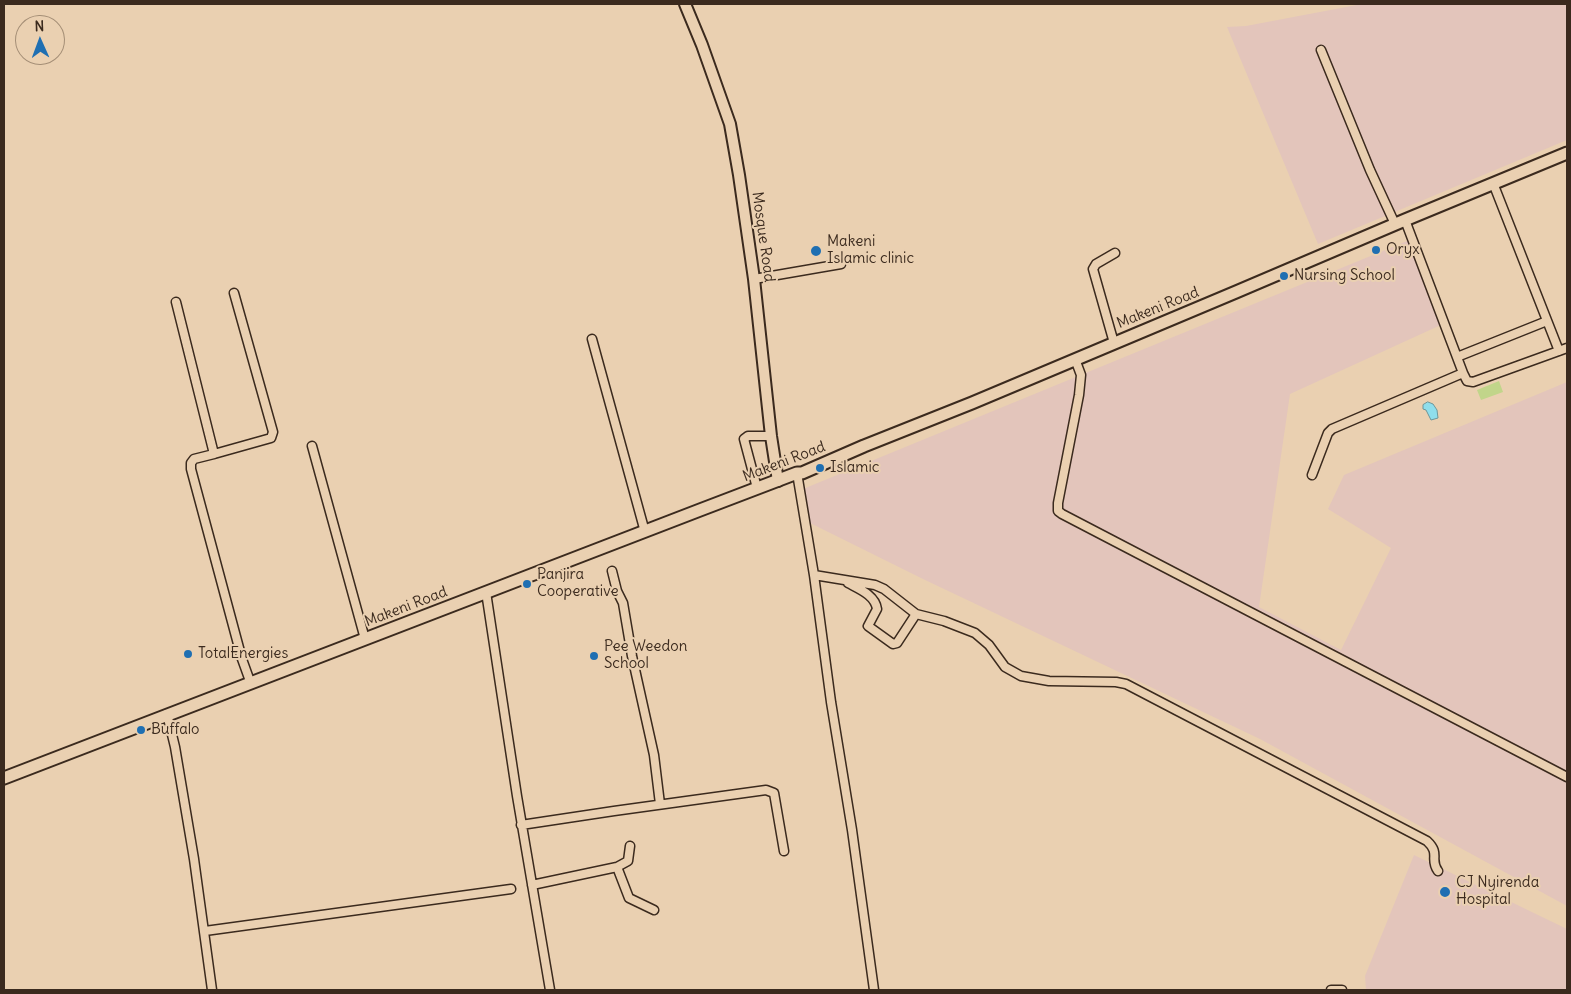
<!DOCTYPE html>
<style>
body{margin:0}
#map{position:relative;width:1571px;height:994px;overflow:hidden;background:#ead0b1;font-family:Delius,sans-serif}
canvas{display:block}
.frame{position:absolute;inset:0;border:5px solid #3b2a1e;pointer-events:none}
.north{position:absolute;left:15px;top:15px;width:50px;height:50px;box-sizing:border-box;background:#ead0b1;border:1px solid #a48e76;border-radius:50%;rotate:358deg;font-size:14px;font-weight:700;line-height:20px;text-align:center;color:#3b2a1e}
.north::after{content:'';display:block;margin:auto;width:18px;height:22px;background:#1f6fb2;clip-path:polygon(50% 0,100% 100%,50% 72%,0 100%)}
</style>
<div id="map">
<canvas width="1571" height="994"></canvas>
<div class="frame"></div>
<div class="north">N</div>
</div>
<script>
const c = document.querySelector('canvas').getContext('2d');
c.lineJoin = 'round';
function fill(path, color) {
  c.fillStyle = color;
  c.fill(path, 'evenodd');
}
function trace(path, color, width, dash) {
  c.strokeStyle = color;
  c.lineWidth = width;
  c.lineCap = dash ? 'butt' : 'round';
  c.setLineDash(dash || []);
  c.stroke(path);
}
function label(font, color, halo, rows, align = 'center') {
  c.font = font + ' Delius,sans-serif';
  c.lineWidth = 4;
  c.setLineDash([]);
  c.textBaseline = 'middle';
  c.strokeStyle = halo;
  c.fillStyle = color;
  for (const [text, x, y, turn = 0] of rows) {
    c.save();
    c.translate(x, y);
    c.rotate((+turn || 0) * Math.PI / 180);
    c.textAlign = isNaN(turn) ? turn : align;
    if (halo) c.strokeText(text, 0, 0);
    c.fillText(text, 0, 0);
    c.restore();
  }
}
fill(new Path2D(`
 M1362,4H1567V140L1318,244L1227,27L1246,26Z
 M1412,239L1443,324L1290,394L1259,607L1341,650L1391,548L1328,509L1344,475L1567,382V906L1260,739L923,579L808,522L803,489Z
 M1414,855L1567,929V990H1366L1365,976Z`), '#e3c5bb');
fill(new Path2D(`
 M1499,381L1503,392L1481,400L1477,390Z`), '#c1d58a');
const water = new Path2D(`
 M1428,402L1433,404L1437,410L1438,418L1431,420L1426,410L1423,409V405Z`);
fill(water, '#8fdeec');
trace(water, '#6d969a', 1);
const minor = new Path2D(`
 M1321,50L1370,170L1395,224
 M1493,183L1559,351
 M754,279L841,264
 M176,302L214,454L194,459L191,463V469L242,659L251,684
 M592,339L645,532
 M1114,343L1093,269L1096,264L1115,253
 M1457,357L1547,321
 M1075,359L1081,375L1079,395L1058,503V511L1062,514L1567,777
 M1463,373L1467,381L1473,382L1567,348
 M312,446L365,639
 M214,454L271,438L273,432L234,293
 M797,473L814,575L831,702L852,830L874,990
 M1312,475L1328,433L1332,429L1463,373L1405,220
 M757,488L744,439L748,436H771
 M612,571L617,591L623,603L632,656L654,755L660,804
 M814,575L875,585L884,589L916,614L944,621L975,633L989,645L1005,667L1021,676L1049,681L1116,682L1126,684L1427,841C1441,854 1429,859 1438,871
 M848,583C859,589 875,595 877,609L868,626L893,644L897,643L916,614
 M486,592L517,796L550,990
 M167,714L175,747L194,859L212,990
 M521,825L614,811L766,790L774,793L784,851
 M617,867L629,898L654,910
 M532,885L617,867L628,861L630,846
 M205,931L511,889
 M1331,990H1342`);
const tertiary = new Path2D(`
 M685,4L702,45L730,124L739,175L754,279L771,436L778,481`);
const secondary = new Path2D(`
 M4,778L700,510L797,473H802L864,446L972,403L1236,292L1405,220L1567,153`);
trace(minor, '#3b2a1e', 11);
trace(tertiary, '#3b2a1e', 14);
trace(secondary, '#3b2a1e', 15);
trace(minor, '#ead0b1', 8);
trace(tertiary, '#ead0b1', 10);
trace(secondary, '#ead0b1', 11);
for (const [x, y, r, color] of [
 [1376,250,5,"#1f6fb2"],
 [816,251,6,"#1f6fb2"],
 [1284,276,5,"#1f6fb2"],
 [820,468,5,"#1f6fb2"],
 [527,584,5,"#1f6fb2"],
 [188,654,5,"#1f6fb2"],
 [594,656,5,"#1f6fb2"],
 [141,730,5,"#1f6fb2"],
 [1445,892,6,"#1f6fb2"]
]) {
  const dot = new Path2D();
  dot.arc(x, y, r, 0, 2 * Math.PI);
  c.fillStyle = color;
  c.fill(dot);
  trace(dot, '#ead0b1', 2);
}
label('15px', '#3b2a1e', '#ead0b1', [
 ["Mosque Road",763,237,82],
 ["Makeni Road",1158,308,-22],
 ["Makeni Road",784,462,-21],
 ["Makeni Road",406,607,-21]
]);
label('15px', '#3b2a1e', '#ead0b1', [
 ["Makeni",827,242],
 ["Islamic clinic",827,259],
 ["Oryx",1386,250],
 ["Nursing School",1294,276],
 ["Islamic",830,468],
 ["Panjira",537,575],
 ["Cooperative",537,592],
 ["Pee Weedon",604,647],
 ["School",604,664],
 ["TotalEnergies",198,654],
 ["Buffalo",151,730],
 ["CJ Nyirenda",1456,883],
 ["Hospital",1456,900]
], 'left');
</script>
